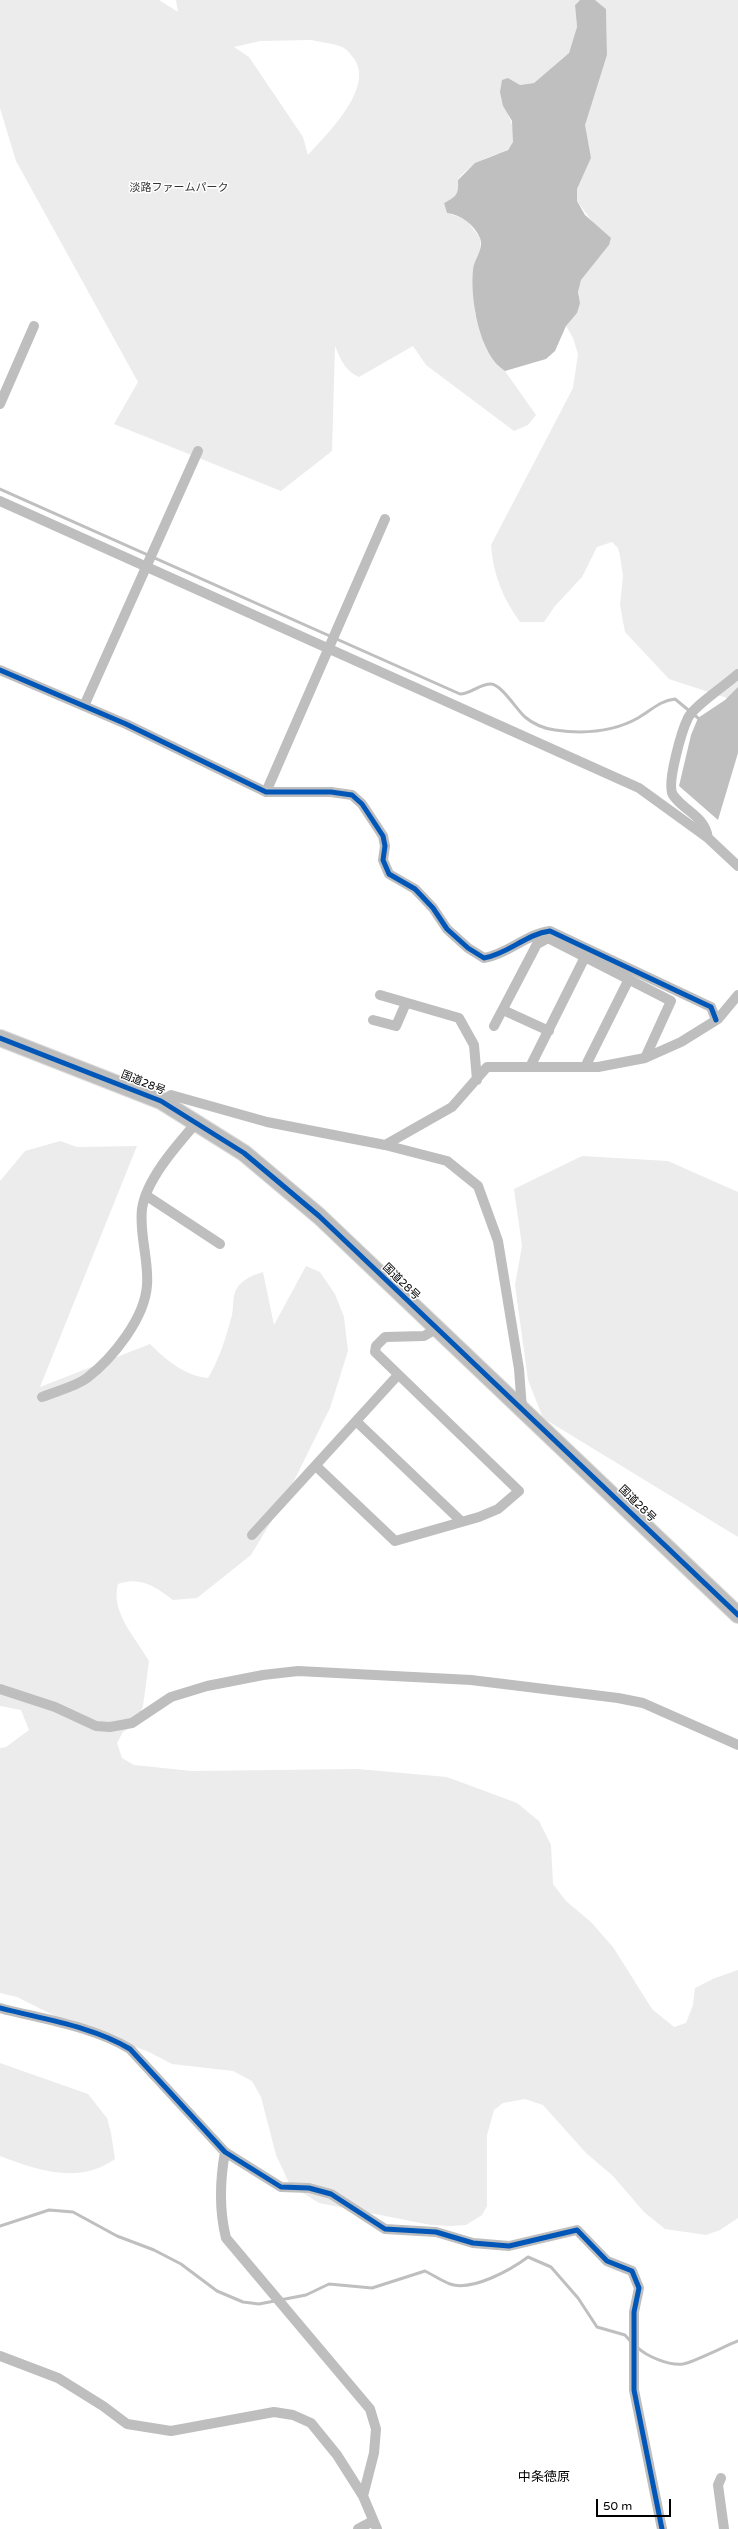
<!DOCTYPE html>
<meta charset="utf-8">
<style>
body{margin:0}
#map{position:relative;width:738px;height:2529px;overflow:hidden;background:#fff;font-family:"Varela Round",sans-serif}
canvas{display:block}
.scale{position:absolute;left:596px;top:2499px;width:75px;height:18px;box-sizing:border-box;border:2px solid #000;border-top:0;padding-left:5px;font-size:12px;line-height:14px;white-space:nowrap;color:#000;-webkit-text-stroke:3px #fff;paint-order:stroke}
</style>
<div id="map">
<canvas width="738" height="2529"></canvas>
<div class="scale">50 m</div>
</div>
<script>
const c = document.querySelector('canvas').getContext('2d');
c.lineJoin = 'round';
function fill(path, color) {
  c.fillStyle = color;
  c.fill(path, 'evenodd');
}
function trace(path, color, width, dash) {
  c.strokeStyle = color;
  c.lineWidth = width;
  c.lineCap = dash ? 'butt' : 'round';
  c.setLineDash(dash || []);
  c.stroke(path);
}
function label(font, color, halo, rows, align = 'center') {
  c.font = font + ' "Varela Round","Noto Sans JP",sans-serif';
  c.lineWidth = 3;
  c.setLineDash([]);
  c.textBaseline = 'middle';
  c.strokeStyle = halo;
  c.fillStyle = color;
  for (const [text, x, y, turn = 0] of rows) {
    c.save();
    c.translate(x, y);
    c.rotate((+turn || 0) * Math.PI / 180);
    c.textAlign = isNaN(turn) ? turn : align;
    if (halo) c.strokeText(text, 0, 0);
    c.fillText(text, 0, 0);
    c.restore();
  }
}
fill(new Path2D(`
 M0,0H159L178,12L176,0H580L575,5L577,27L569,53L534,83L520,85L508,78L503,106C510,117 521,138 508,149C505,152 498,154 494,155C479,161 468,167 458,179C459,194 456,197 444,203L447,213L466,219L480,238V254L473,269L475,313L499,367L505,371L536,415L528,425L514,431L426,365L413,346L359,377C345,371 341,360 335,346L332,451L281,491L114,424L138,382L16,161L0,108ZM312,40C322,43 334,43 342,47C345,48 349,52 351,55C379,84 327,134 308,155L303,137L249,57L234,47L260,41Z
 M595,0H738V699L733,700L669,679L625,632L620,605L623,576L620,556L618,548L612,542L597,547L582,577L555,606L544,622H520C503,599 493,574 491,545L573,388L578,354L573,338L566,326L576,313L580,303L578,292L581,280L609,245L577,201V189L591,158L584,125L607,55L606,9Z
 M60,1141L77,1147L137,1146L40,1387L150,1344C166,1360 185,1376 208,1378C220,1358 226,1337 232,1315C234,1305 232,1296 237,1288C243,1279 253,1275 263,1272L274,1325L306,1266L320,1272L335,1294L344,1317L348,1351L330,1408L286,1497L251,1555L197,1598L173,1600C155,1586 140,1576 118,1584C110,1612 136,1638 149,1661L143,1706L136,1724L123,1732L117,1743L122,1758L134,1765L192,1771L358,1769L447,1777L517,1803L539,1821L551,1845L553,1884L566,1901L591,1922L613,1947L652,2009L674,2027L686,2023L693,2005L695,1988L715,1978L738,1970V2218L720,2230L706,2235L665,2229L644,2212L613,2176L586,2153L543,2105L525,2099L503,2103L494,2110L487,2135V2206L482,2215L466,2225L451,2226L431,2225L319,2203L290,2185L276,2155L261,2097L252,2081L233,2071L172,2064L149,2052L61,2019L17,1997L0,1993V1748L6,1747L29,1730L21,1710L0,1706V1181L25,1151Z
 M582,1156L668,1161L738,1192V1537L543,1418L528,1380L515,1285L522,1246L514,1189Z
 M0,2063L88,2094L107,2118L111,2133L115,2159C79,2185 37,2170 0,2156Z`), '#ececec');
fill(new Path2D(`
 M580,0H595L606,9L607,55L585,125L591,158L577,189V201L585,215L611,238L609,245L581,280L578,292L580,303L577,313L566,326L555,351L546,359L505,371C479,355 470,298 473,270C474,259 484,250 480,238C474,224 461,215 447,213L444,203C456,197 459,194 458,180L475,163L508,150L513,142L512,121L503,106L500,92L502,80L508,78L520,85L534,83L569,53L577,27L575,5Z
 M738,687V753L718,820L679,786L691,735L698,718L725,700Z`), '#bfbfbf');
trace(new Path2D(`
 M0,489L460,694C471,694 479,684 491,684C501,684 517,710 525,717C533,724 545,729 555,730C583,734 613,732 638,718C652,710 659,701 675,699L698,718
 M0,2226L49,2210L73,2212L117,2236L154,2250L181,2264L217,2291L243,2302L259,2304L306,2295L329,2284L372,2288L425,2271C433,2275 442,2281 450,2284C472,2292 512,2269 528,2257L551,2267L578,2298L597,2327L625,2335L631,2342
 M637,2347C646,2356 669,2366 683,2364C694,2362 725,2346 738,2341`), '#bfbfbf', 3);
const trunk = new Path2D(`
 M0,1038L161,1101L244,1153L319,1216L738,1615`);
trace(trunk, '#dbdbdb', 18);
trace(new Path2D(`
 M0,404L34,326
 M0,501L639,788L708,838L738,866
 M0,670L126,724L266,792H331L352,795L362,804L383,836L385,846L383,860L389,874L415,889L433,908L447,929L468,948L484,958C508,954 526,934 550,931L711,1007L716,1020
 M84,706L198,451
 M266,792L385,519
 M708,838C705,816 685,812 673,795C666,784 682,730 688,718C694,706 726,685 738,674
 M380,995L459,1018L474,1045L477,1080
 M503,1010L549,1031
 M373,1020L396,1026L406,1003
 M494,1026L537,944L548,938L671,1001L645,1058
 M530,1067L585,957
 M585,1067L629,979
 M161,1101L171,1095L267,1122L385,1145L447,1161L478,1186L498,1241L519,1369L522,1409
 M385,1145L452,1107L487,1067H598L645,1058L681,1042L718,1019L738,995
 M147,1196L220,1244
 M42,1397C56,1391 75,1387 87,1378C113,1358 145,1318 147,1285C149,1260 139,1234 142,1209C146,1179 178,1144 197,1122
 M357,1422L461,1521
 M316,1466L395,1541L479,1517L498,1509L519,1491L375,1352L376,1346L385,1337L424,1336L436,1329
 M252,1535L398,1375
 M0,1689L55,1707L96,1726L110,1727L132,1723L171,1697L207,1686L263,1675L298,1671L471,1680L618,1698L643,1703L738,1745
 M0,2008C42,2019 92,2026 130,2049L225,2152L281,2187L309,2188L331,2194L385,2229L436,2232L473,2243L509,2246L577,2230L607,2261L632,2271L639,2288L634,2312V2390L662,2529
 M225,2152C220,2180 219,2210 226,2238L370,2409L376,2429L374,2453L363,2496
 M0,2356L58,2378L103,2406L127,2424L171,2431L274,2412L293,2415L311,2423L337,2455L363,2496L377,2529
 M721,2478L718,2485L724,2529
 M358,2529L373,2521`), '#bebebe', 10);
trace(trunk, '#bebebe', 16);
trace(new Path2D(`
 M0,670L126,724L266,792H331L352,795L362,804L383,836L385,846L383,860L389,874L415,889L433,908L447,929L468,948L484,958C508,954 526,934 550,931L711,1007L716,1020
 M0,1038L161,1101L244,1153L319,1216L738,1615
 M0,2008C42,2019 92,2026 130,2049L225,2152L281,2187L309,2188L331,2194L385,2229L436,2232L473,2243L509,2246L577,2230L607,2261L632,2271L639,2288L634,2312V2390L662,2529`), '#0057b8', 5);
label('11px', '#333', '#fff', [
 ["淡路ファームパーク",179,188]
]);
label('11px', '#000', '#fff', [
 ["国道28号",143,1083,22],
 ["国道28号",401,1282,44],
 ["国道28号",637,1504,44]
]);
label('13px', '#000', '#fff', [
 ["中条徳原",544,2478]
]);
</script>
